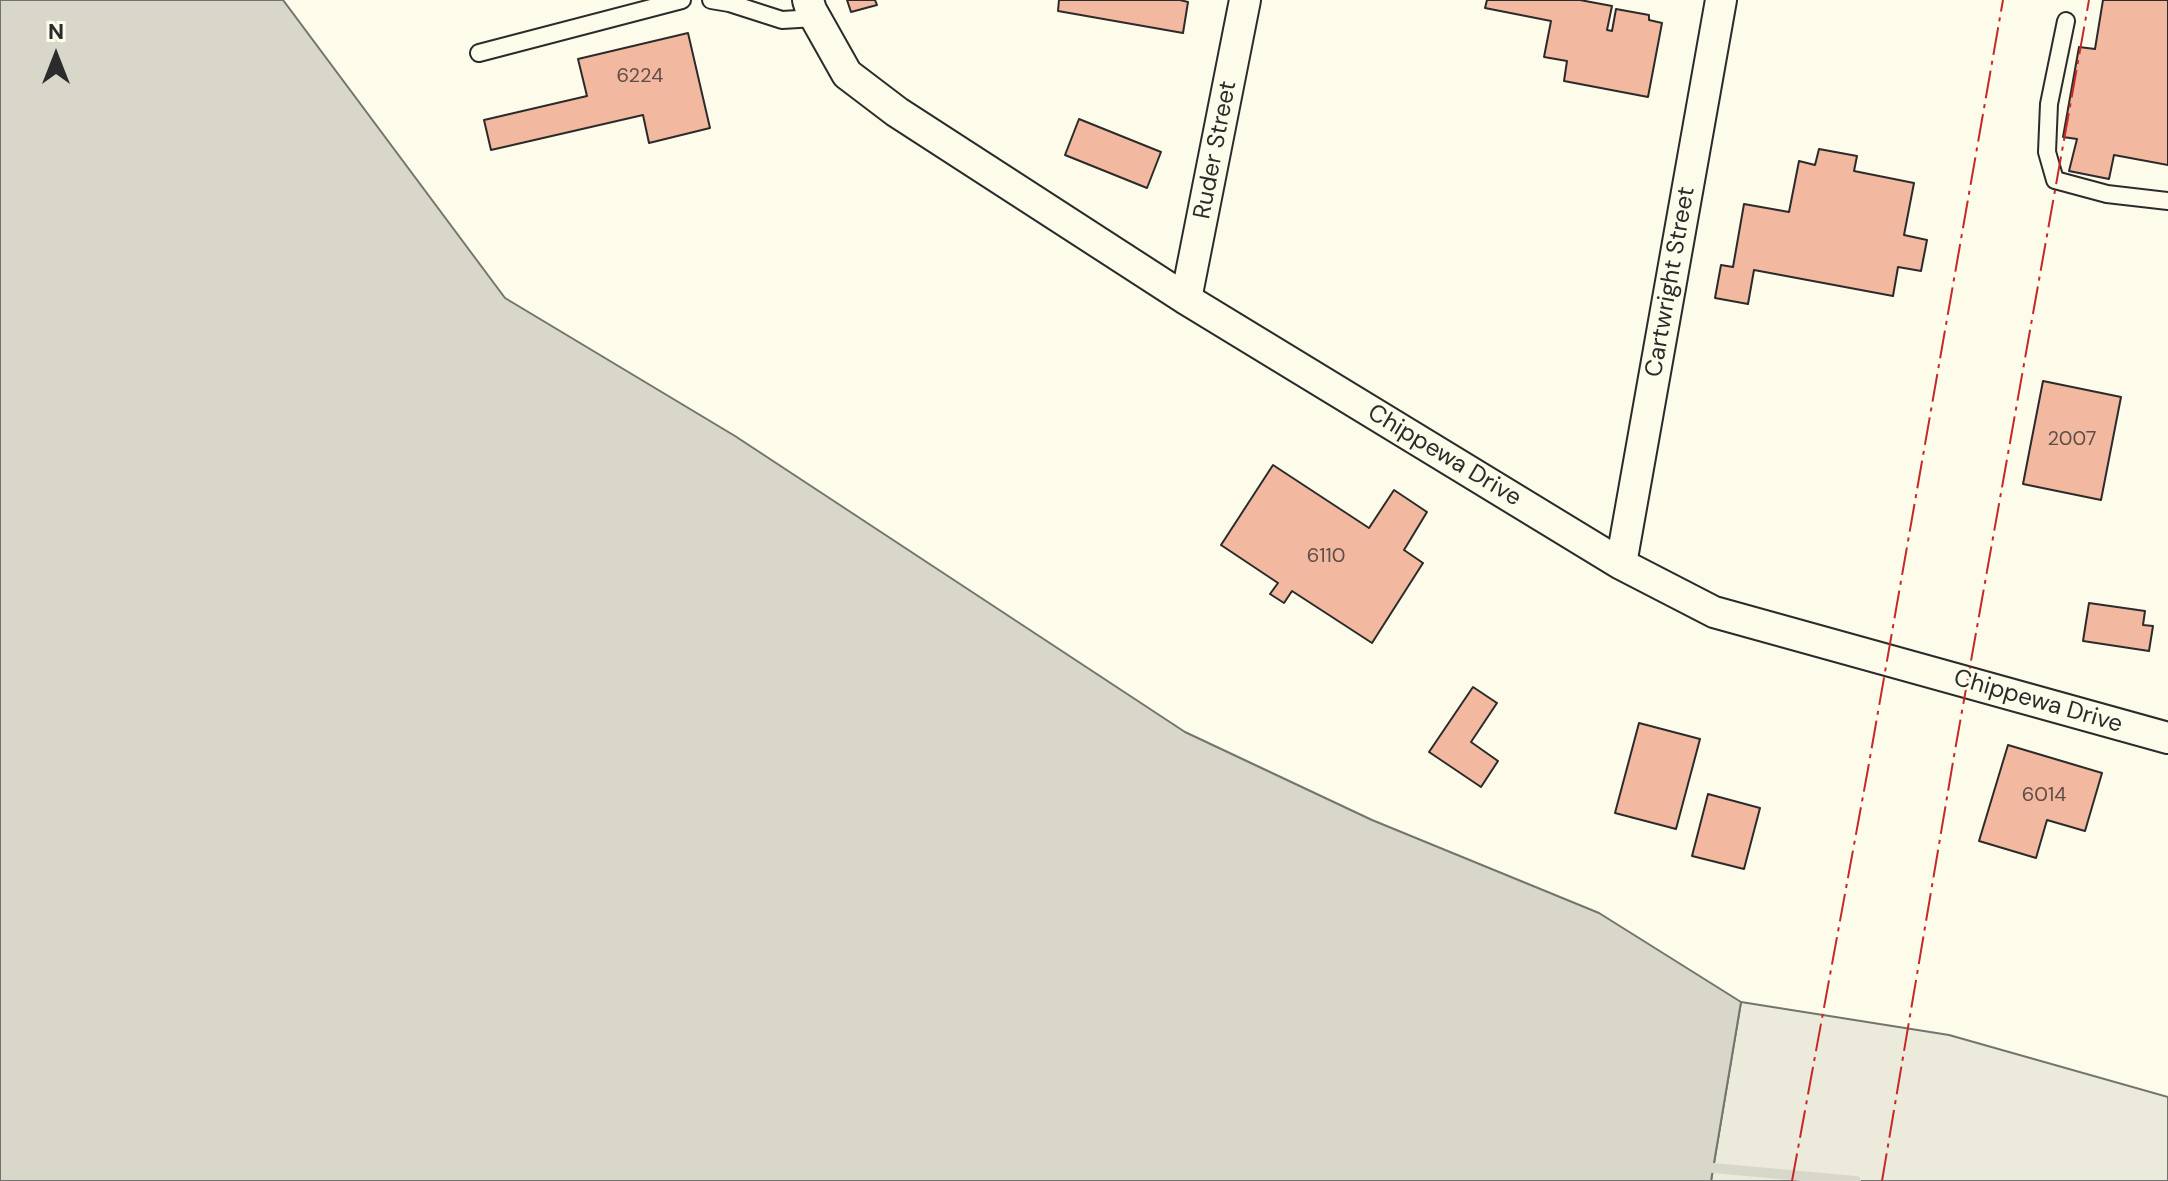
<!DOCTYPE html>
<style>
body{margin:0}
#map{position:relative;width:2168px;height:1181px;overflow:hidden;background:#fdfbea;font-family:"DM Sans",sans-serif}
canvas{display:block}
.north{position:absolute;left:16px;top:16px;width:80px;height:80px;-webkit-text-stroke:6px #fdfbea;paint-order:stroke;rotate:0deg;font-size:22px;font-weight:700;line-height:32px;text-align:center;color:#2b2b2b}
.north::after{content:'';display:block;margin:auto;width:28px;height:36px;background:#2b2b2b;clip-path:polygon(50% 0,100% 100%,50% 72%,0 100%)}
</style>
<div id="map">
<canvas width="2168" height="1181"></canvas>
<div class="north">N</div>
</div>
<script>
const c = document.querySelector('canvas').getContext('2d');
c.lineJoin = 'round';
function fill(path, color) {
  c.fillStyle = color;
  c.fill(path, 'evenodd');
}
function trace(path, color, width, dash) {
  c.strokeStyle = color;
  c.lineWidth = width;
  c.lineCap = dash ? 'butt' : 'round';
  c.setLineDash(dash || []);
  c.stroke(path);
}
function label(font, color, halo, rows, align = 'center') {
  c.font = font + ' "DM Sans",sans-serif';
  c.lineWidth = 6;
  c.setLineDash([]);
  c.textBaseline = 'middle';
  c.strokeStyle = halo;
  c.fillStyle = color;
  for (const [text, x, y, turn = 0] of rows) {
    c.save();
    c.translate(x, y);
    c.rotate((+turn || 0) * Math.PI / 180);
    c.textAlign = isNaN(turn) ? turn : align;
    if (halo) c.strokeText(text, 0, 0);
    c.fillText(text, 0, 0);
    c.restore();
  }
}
const green = new Path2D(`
 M1741,1002L1949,1035L2168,1097V1181H1711Z`);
fill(green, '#ecebdb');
trace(green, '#74746e', 2);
const water = new Path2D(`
 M0,0H283L505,298L735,436L1185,732L1372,820L1599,913L1741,1002L1711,1181H0Z`);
fill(water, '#d8d7c9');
trace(water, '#74746e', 2);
trace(new Path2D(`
 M1713,1168L1856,1181`), '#d8d7c9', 10);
const building = new Path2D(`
 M847,0H875L877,5L851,12Z
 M1059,0H1180L1188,2L1183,33L1058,11Z
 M1487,0H1580L1612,6L1607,30L1612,31L1616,9L1649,15V20L1662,23L1648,97L1564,81L1567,61L1544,57L1551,21L1485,8Z
 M2103,0H2168V165L2114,155L2109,179L2069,171L2077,139L2063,137L2079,47L2095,49Z
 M688,33L710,128L649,143L643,115L491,150L484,120L587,96L578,59Z
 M1079,119L1161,152L1147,188L1065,155Z
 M1819,149L1857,156L1854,171L1914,183L1904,235L1927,240L1921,271L1898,267L1893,296L1754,270L1748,304L1715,298L1721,265L1733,267L1744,204L1789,212L1799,161L1815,165Z
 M2043,381L2121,397L2101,500L2023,484Z
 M1273,465L1369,528L1394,490L1427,512L1404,550L1423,563L1372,643L1292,591L1284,603L1270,594L1278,583L1221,545Z
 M2089,603L2145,611L2143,625L2153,626L2149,651L2083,641Z
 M1473,687L1497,703L1471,742L1498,761L1481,787L1429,752Z
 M1639,723L1700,739L1676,829L1615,813Z
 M2008,745L2102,773L2085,831L2047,820L2036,858L1979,841Z
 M1708,794L1760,808L1744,869L1692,856Z`);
fill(building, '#f2b8a0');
trace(building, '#2b2b2b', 2);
const service = new Path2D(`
 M711,0L729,3L782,20L815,18
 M2066,21L2049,104L2047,152L2055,180L2107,194L2168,201
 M479,53L682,0`);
const minor = new Path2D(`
 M808,0L811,10L847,74L897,112L1186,299L1621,564L1714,612L2168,738
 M1186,299L1245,0
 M1621,564L1721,0`);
trace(service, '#2b2b2b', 20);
trace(minor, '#2b2b2b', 34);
trace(service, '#fdfbea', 16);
trace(minor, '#fdfbea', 30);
trace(new Path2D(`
 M1792,1181L1868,769L2003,0
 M1882,1181L1954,756L2089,0`), '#c62828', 2, [28, 6, 4, 6]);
label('20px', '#5d4e48', null, [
 ["6224",640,77],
 ["2007",2072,440],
 ["6110",1326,557],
 ["6014",2044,796]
]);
label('24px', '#2b2b2b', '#fdfbea', [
 ["Ruder Street",1216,150,-79],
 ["Cartwright Street",1671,282,-80],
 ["Chippewa Drive",1444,456,31],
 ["Chippewa Drive",2038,702,16]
]);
</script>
